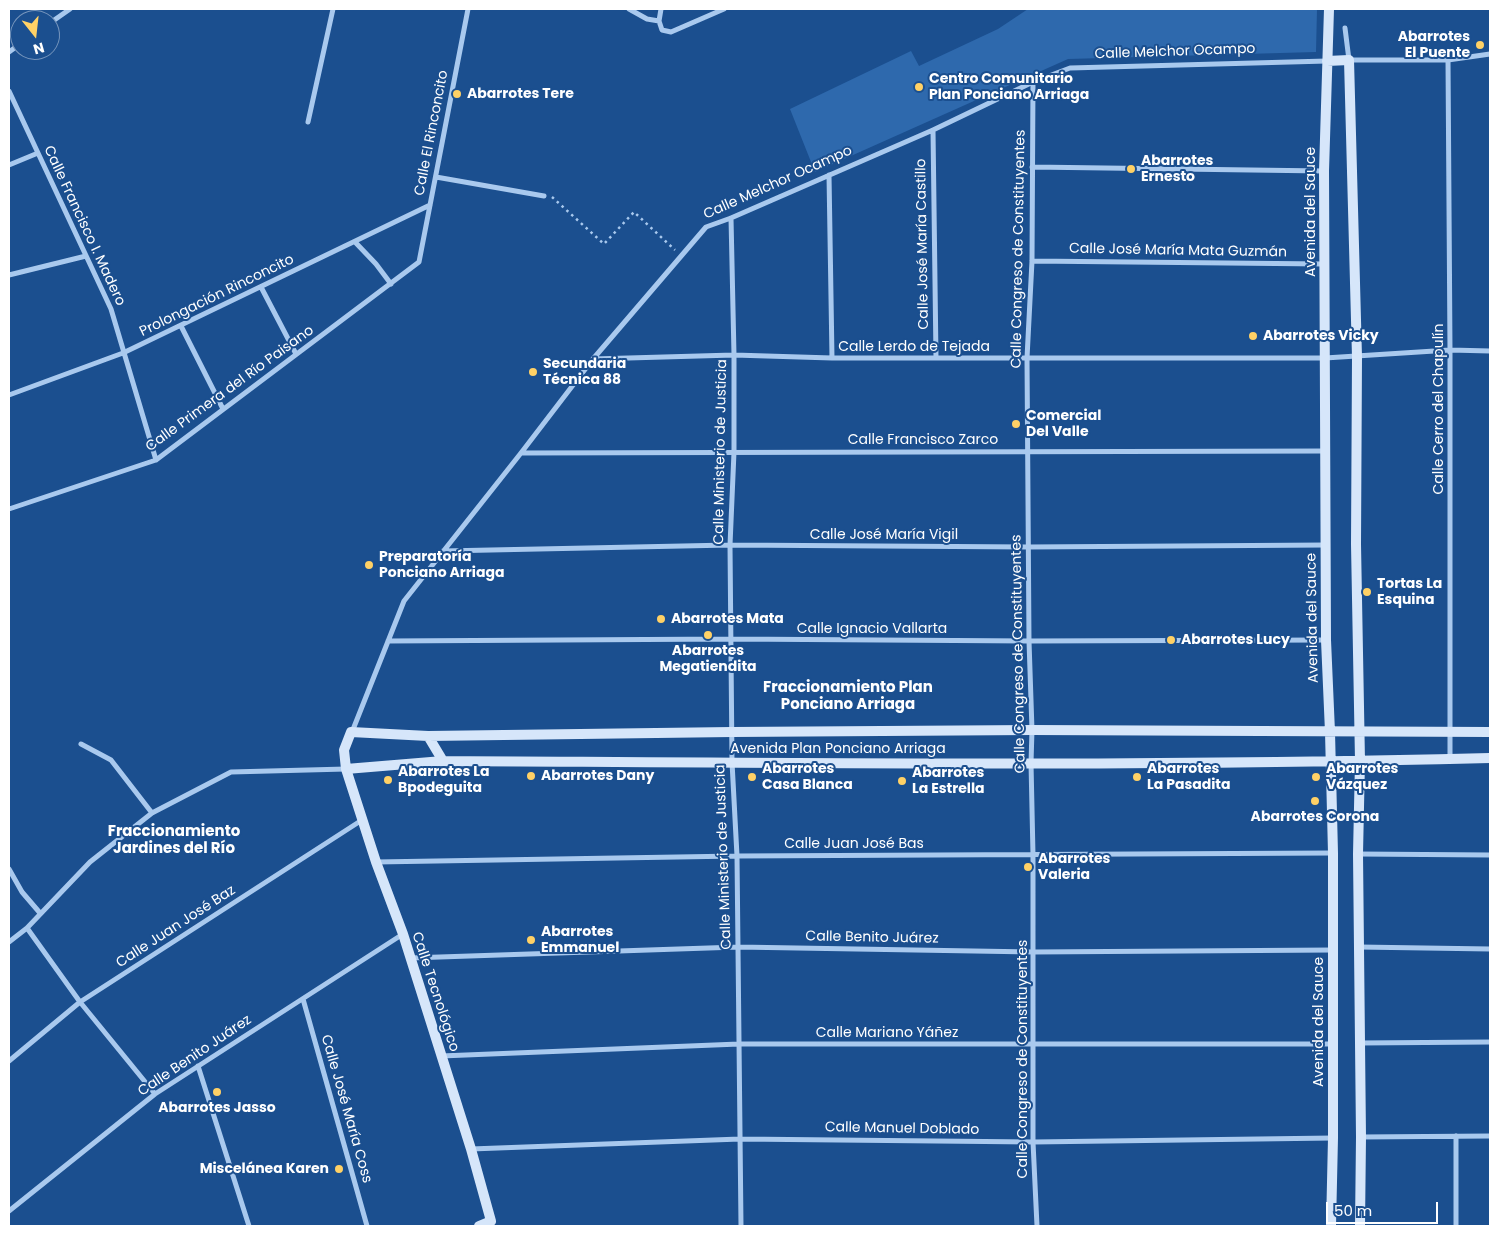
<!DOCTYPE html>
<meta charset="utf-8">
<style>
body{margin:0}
#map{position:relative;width:1499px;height:1235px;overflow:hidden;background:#1b4f8f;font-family:Poppins,sans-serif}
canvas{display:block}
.frame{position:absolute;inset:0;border:10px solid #fff;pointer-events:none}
.north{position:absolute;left:10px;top:10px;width:50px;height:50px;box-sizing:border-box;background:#1b4f8f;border:1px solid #7695bc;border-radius:50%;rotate:164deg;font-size:14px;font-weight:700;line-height:20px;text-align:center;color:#fff}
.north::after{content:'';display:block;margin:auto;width:18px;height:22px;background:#ffd166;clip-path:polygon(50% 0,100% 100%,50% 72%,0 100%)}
.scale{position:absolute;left:1326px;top:1202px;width:112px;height:22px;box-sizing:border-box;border:2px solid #fff;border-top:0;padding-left:6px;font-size:15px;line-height:18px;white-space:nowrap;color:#fff;-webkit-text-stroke:4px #1b4f8f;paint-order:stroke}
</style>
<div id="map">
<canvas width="1499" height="1235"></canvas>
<div class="frame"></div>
<div class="north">N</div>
<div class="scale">50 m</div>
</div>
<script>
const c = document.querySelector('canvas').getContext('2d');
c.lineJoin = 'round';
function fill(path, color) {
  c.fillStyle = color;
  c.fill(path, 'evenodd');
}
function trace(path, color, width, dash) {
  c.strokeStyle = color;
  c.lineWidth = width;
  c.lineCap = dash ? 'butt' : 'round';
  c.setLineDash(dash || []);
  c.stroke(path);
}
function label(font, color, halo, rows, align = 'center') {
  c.font = font + ' Poppins,sans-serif';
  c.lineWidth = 4;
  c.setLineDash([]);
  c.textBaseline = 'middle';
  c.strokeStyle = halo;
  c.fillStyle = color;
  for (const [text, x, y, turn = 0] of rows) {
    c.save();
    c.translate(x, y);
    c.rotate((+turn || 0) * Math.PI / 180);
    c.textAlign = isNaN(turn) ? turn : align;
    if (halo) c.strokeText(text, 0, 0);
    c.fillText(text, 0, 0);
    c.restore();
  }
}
fill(new Path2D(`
 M1028,9H1317L1316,52L1068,59L815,172L790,109L911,51L919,66L998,29Z`), '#2e69ad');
trace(new Path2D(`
 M552,197L604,244L634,212L675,250`), '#a9c9ee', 2.5, [2.5, 4]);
trace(new Path2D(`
 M629,9L647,19L659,21
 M661,9L659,21L662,30L671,32L724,9
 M50,23L70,9
 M1345,28L1349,60H1448L1490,54
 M9,52L20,44
 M1448,60L1450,350V759
 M1033,82L1032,261L1027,358L1029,641L1032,730L1031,763L1033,855V1142L1037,1226
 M9,91L111,309L156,460
 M308,122L333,9
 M933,130L936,358
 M9,165L38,153
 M1032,167L1324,171
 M829,175L832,358
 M436,177L544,196
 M731,218L734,355V452L730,545L732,762L737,856L741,1226
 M355,242L376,264L391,284
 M1032,261L1324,264
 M9,275L86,256
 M261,287L296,354
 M181,326L223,409
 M593,359L734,355L832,358H1325L1450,350L1490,351
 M9,395L123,353L430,205
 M521,453L1325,451
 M9,509L156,460L419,262L468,9
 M443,551L730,545L1028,547L1326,545
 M388,641L731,639L1029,641L1326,640
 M352,732L404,601L521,453L593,359L706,227L731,218L933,130L1033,82L1070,68L1327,61
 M81,744L111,760L152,813
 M1358,854L1490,855
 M376,862L737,856L1333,853
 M9,869L22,892L40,913
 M27,928L80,1002L155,1094
 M9,942L27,928L90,862L152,813L231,772L346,769
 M1359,947L1490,949
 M410,958L738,947L1033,952L1333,950
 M303,999L367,1226
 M1360,1043L1490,1042
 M441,1056L739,1044H1332
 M9,1061L80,1002L362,820
 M198,1066L249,1226
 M1361,1137L1490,1136
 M471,1149L740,1139L1033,1142L1333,1138
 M9,1211L155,1094L403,934
 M1456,1226V1136`), '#a9c9ee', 5);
trace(new Path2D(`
 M1329,9L1324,171L1326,640L1330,732L1333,853V1138L1331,1226
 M1327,61L1349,60L1357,357L1356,544L1360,761L1358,854L1361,1137L1360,1226
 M428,736L443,761
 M346,769L443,761C792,763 1141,767 1490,758
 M479,1226L491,1221L471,1149L403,934L376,862L346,769L344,750L351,732L428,736L732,732L1032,730L1490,732`), '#d6e6fa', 10);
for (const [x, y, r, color] of [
 [1480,45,5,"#ffd166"],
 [919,87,5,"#ffd166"],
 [457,94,5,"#ffd166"],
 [1131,169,5,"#ffd166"],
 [1253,336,5,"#ffd166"],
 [533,372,5,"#ffd166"],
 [1016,424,5,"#ffd166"],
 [369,565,5,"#ffd166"],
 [1367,592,5,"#ffd166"],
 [661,619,5,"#ffd166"],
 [708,635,5,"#ffd166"],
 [1171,640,5,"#ffd166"],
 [531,776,5,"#ffd166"],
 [752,777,5,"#ffd166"],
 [1137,777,5,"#ffd166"],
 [1316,777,5,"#ffd166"],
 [388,780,5,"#ffd166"],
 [902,781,5,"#ffd166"],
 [1315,801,5,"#ffd166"],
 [1028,867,5,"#ffd166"],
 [531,940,5,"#ffd166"],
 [217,1092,5,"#ffd166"],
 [339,1169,5,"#ffd166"]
]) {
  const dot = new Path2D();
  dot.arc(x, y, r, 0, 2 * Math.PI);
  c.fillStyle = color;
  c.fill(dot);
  trace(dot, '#1b4f8f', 2);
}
label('bold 14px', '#fff', '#1b4f8f', [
 ["Abarrotes",1470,37,"right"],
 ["El Puente",1470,53,"right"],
 ["Centro Comunitario",929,79],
 ["Plan Ponciano Arriaga",929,95],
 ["Abarrotes Tere",467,94],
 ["Abarrotes",1141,161],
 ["Ernesto",1141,177],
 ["Abarrotes Vicky",1263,336],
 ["Secundaria",543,364],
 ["Técnica 88",543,380],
 ["Comercial",1026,416],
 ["Del Valle",1026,432],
 ["Preparatoría",379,557],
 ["Ponciano Arriaga",379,573],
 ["Tortas La",1377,584],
 ["Esquina",1377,600],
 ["Abarrotes Mata",671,619],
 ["Abarrotes Lucy",1181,640],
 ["Abarrotes",708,651,"center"],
 ["Megatiendita",708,667,"center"],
 ["Abarrotes",762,769],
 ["Casa Blanca",762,785],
 ["Abarrotes",1147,769],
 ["La Pasadita",1147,785],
 ["Abarrotes",1326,769],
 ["Vázquez",1326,785],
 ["Abarrotes La",398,772],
 ["Bpodeguita",398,788],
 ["Abarrotes",912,773],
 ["La Estrella",912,789],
 ["Abarrotes Dany",541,776],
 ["Abarrotes Corona",1315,817,"center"],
 ["Abarrotes",1038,859],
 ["Valeria",1038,875],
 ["Abarrotes",541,932],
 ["Emmanuel",541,948],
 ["Abarrotes Jasso",217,1108,"center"],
 ["Miscelánea Karen",329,1169,"right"]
], 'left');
label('14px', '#fff', '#1b4f8f', [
 ["Calle Melchor Ocampo",1175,52,-2],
 ["Calle El Rinconcito",432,133,-79],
 ["Calle Melchor Ocampo",778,183,-24],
 ["Avenida del Sauce",1311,212,-90],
 ["Calle Francisco I. Madero",84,226,65],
 ["Calle José María Castillo",923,244,-91],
 ["Calle Congreso de Constituyentes",1019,249,-89],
 ["Calle José María Mata Guzmán",1178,251,1],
 ["Prolongación Rinconcito",217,296,-26],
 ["Calle Lerdo de Tejada",914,347],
 ["Calle Primera del Río Paisano",230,389,-36],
 ["Calle Cerro del Chapulín",1439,409,-90],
 ["Calle Francisco Zarco",923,440],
 ["Calle Ministerio de Justicia",721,452,-89],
 ["Calle José María Vigil",884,535],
 ["Avenida del Sauce",1313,618,-91],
 ["Calle Ignacio Vallarta",872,629],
 ["Calle Congreso de Constituyentes",1019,654,-91],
 ["Avenida Plan Ponciano Arriaga",838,749],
 ["Calle Juan José Bas",854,844],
 ["Calle Ministerio de Justicia",724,857,-92],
 ["Calle Juan José Baz",176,927,-33],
 ["Calle Benito Juárez",872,938,1],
 ["Calle Tecnológico",435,992,72],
 ["Avenida del Sauce",1319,1022,-90],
 ["Calle Mariano Yáñez",887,1033],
 ["Calle Benito Juárez",195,1056,-34],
 ["Calle Congreso de Constituyentes",1023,1059,-90],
 ["Calle José María Coss",346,1109,74],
 ["Calle Manuel Doblado",902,1129,1]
]);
label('bold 15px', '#fff', '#1b4f8f', [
 ["Fraccionamiento Plan",848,688],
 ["Ponciano Arriaga",848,705],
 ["Fraccionamiento",174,832],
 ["Jardines del Río",174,849]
]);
</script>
